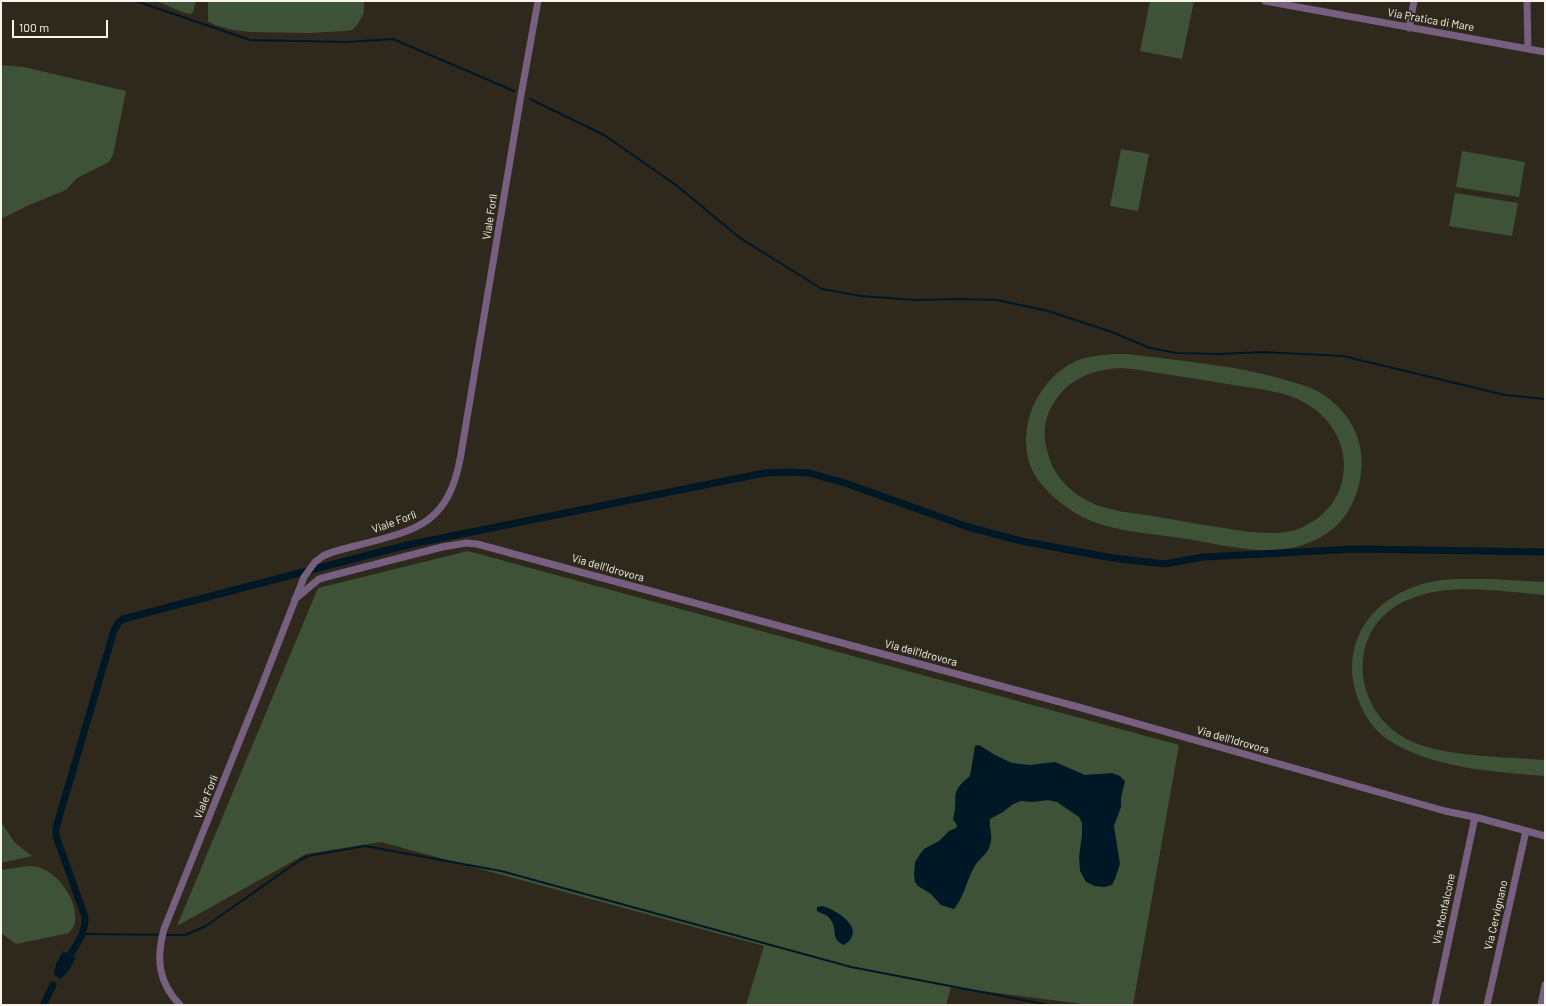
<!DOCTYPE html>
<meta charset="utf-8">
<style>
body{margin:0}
#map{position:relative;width:1546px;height:1006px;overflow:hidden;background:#2e291c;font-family:Barlow,sans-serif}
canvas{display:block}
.frame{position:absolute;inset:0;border:2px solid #f7f4ec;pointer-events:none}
.scale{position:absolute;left:12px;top:20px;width:96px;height:18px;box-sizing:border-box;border:2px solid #f7f4ec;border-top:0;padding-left:5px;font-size:12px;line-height:14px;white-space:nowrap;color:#f7f4ec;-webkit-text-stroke:3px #2e291c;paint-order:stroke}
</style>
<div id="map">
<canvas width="1546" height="1006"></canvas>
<div class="frame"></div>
<div class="scale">100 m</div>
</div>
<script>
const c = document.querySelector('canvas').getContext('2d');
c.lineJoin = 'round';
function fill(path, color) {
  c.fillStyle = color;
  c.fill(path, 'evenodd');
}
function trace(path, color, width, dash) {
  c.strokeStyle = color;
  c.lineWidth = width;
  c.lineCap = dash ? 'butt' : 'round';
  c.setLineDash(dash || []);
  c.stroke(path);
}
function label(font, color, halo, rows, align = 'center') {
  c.font = font + ' Barlow,sans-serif';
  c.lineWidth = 4;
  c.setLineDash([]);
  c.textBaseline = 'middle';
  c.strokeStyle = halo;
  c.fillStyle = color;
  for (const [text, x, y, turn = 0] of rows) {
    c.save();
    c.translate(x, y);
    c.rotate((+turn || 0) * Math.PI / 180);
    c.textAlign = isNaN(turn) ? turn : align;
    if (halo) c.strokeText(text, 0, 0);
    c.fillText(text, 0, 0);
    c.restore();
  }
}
fill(new Path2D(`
 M156,1H196L193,12L191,14L185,13Z
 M208,1H364V13L357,25L352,30L345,31L309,33L250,32L233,30L215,25L208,21Z
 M1150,1H1194L1182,59L1140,51Z
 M1,65L24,67L126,91L113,155L109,162L77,178L66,190L27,206L1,219Z
 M1121,149L1149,154L1138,211L1110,206Z
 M1462,151L1525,162L1519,197L1456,187Z
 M1455,193L1518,203L1512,236L1449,226Z
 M1114,354H1128C1181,361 1237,365 1289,381C1299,384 1311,387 1321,393C1352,413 1367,444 1360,480C1356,499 1348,516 1334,528C1313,546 1284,552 1257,550C1232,548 1206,542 1181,538C1149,533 1105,531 1077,514C1062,505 1046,492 1036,477C1011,435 1036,376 1081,359C1091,356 1103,355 1114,354ZM1120,368L1133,369C1167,374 1201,380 1234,385C1258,389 1286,391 1307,404C1357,434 1357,502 1303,527C1287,535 1267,533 1249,532C1217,527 1185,522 1153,516C1132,513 1107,511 1088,501C1067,490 1052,473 1047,450C1043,436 1044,419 1052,406C1067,379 1091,370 1120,368Z
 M468,551L1179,745L1133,1005H1090L951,987L946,1005H746L764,946L381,842L306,854L177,926L318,588Z
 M1468,579H1491L1545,582V595C1501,592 1452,582 1410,599C1343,625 1350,715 1413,742C1448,757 1507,757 1545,760V776C1494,772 1430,768 1387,739C1370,727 1358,705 1354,685C1344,634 1377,596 1426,583C1440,579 1454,579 1468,579Z
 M1,822L15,843L32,856L1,863Z
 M29,866C54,865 79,899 75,923C74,927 71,930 69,933L16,944L1,933V870Z`), '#3d5236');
fill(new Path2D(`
 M979,745L995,755L1012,763L1030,765L1055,762L1085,775L1112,773L1120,776L1125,781L1121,798V807L1114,826L1120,864L1115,879L1112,885L1104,887L1095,886L1086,882L1080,871L1079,857L1082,835V823L1079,817L1057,802L1048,800L1032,802L1021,801L1013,804L1003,812L990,819C989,827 992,834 991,841C989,853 983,855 976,864C967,877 965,896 954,909L941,905L931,894L918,886L915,882L914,876L915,862L920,854L924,849L939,841L949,831L956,828L957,825L953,819C960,796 947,794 970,776L975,746Z
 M822,906C838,910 868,930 844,945C829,938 839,930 830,919C827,914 821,914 817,911V907Z
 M63,951L76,958L69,970L61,979L54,975L56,964Z`), '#001725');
trace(new Path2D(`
 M136,1L250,40L347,42L393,39L514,91
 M530,99L604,135L676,185L740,238L822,289L861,296L917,300L958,299L997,300L1048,311L1112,332L1150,348L1177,353L1220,354L1261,352L1343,356L1505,395L1545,399
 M82,934L185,935L206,926L300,860L308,856L365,846L501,871L851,967L1049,1005`), '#001725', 2);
trace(new Path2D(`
 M70,955C78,942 86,932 85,917L56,836V828L114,630L119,622L123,619L407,545L764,473L786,472L809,473L845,483L968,527L1021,541L1113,558L1165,564L1203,557L1355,549L1545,552
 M43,1005L53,985`), '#001725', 7);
trace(new Path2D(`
 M1265,1L1545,52
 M1527,1L1528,49
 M1409,28L1414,1
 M295,599L319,579L330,576L442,547L466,543L477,544L1082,708L1445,811L1479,818L1545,836
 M180,1005C158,982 156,959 164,929L262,685L304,577L315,562L323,556C333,551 344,549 355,546C417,530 449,525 461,454L521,95L538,1
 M1435,1005L1475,817
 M1487,1005L1526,831
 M1541,1005L1545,985`), '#775f80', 7);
label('11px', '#f7f4ec', '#2e291c', [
 ["Via Pratica di Mare",1431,20,10],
 ["Viale Forlì",490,217,-81],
 ["Viale Forlì",394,522,-20],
 ["Via dell'Idrovora",608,568,16],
 ["Via dell'Idrovora",921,653,15],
 ["Via dell'Idrovora",1233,740,16],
 ["Viale Forlì",206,797,-68],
 ["Via Monfalcone",1444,909,-78],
 ["Via Cervignano",1496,915,-77]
]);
</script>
